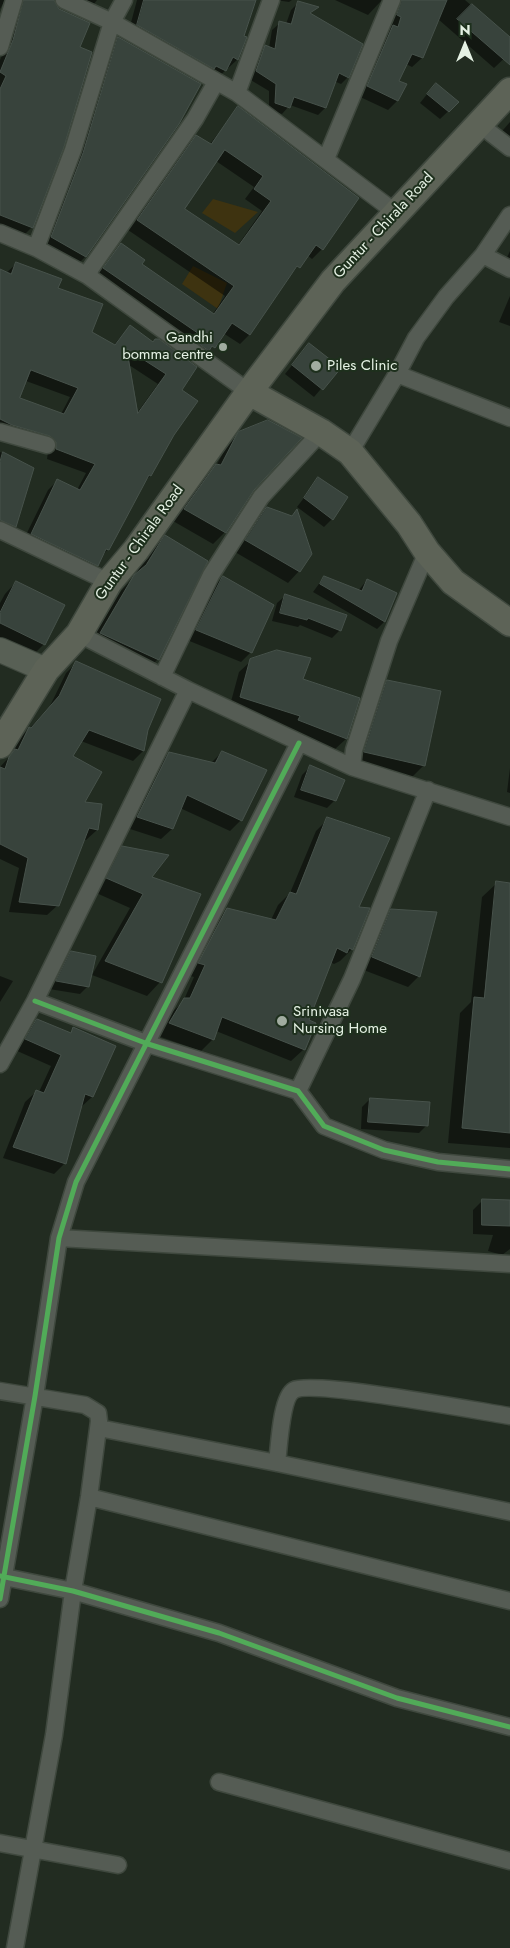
<!DOCTYPE html>
<style>
body{margin:0}
#map{position:relative;width:510px;height:1948px;overflow:hidden;background:#222c21;font-family:Jost,sans-serif}
canvas{display:block}
.north{position:absolute;left:440px;top:20px;width:50px;height:50px;-webkit-text-stroke:4px #1e301d;paint-order:stroke;rotate:0deg;font-size:14px;font-weight:700;line-height:20px;text-align:center;color:#e5f1e4}
.north::after{content:'';display:block;margin:auto;width:18px;height:22px;background:#e5f1e4;clip-path:polygon(50% 0,100% 100%,50% 72%,0 100%)}
</style>
<div id="map">
<canvas width="510" height="1948"></canvas>
<div class="north">N</div>
</div>
<script>
const c = document.querySelector('canvas').getContext('2d');
c.lineJoin = 'round';
function fill(path, color) {
  c.fillStyle = color;
  c.fill(path, 'evenodd');
}
function trace(path, color, width, dash) {
  c.strokeStyle = color;
  c.lineWidth = width;
  c.lineCap = dash ? 'butt' : 'round';
  c.setLineDash(dash || []);
  c.stroke(path);
}
function label(font, color, halo, rows, align = 'center') {
  c.font = font + ' Jost,sans-serif';
  c.lineWidth = 4;
  c.setLineDash([]);
  c.textBaseline = 'middle';
  c.strokeStyle = halo;
  c.fillStyle = color;
  for (const [text, x, y, turn = 0] of rows) {
    c.save();
    c.translate(x, y);
    c.rotate((+turn || 0) * Math.PI / 180);
    c.textAlign = isNaN(turn) ? turn : align;
    if (halo) c.strokeText(text, 0, 0);
    c.fillText(text, 0, 0);
    c.restore();
  }
}
fill(new Path2D(`
 M213,199L258,212L235,233L202,213Z
 M193,266L227,283L218,309L182,284Z`), '#3e3310');
fill(new Path2D(`
 M0,0H5L0,9Z
 M8,0H55L78,48L32,227L22,237L0,228V60L4,51Z
 M58,0H97L87,13Z
 M137,0H255L242,36L245,38L237,60L216,79L128,34Z
 M276,0H292L289,2Z
 M335,0H382L368,15Z
 M386,0H465L510,39V53L494,68L438,19L422,58L412,67L406,64L397,81V101L388,110L358,96Z
 M298,3L317,7L310,14L348,77L341,84L334,81L325,108L318,115L290,105L282,114L269,110V91L249,79L258,54L266,46L269,48L272,30L280,23L286,24L291,10Z
 M118,38L86,256L76,266L42,247L108,48Z
 M428,93L458,102L440,119L420,103Z
 M238,108L322,249L312,259L307,255L289,277L249,335L240,344L223,333L204,357L94,278L121,245L140,264L212,315L225,296L128,230L186,146L196,136L210,144ZM216,161L254,187L245,199L262,211L238,245L184,209Z
 M510,122V152L496,138Z
 M510,251V270L503,266Z
 M16,264L57,289L90,333L113,346L130,326L180,390L173,435L150,476L143,483L108,549L88,574L22,543L48,490L58,480L77,490L86,473L47,459L48,452L0,433V271L6,273ZM129,365L158,384L137,413ZM26,381L70,397L61,414L19,398Z
 M510,296V326L499,322Z
 M302,353L339,368L314,397L285,374Z
 M239,434L253,490L225,532L213,544L173,521L204,478L216,466L227,446Z
 M0,452L33,468L15,526L6,535L0,533Z
 M319,478L346,497L332,519L324,527L297,507Z
 M267,508L291,517L296,511L299,571L288,583L235,552L255,520Z
 M165,536L158,659L144,673L87,647L121,591L133,578L151,550Z
 M223,577L251,652L241,662L187,640L213,587Z
 M324,577L358,591L367,580L384,622L377,629L313,592Z
 M16,582L44,644L32,656L0,640V603L5,594Z
 M285,596L340,630L332,638L300,625L298,627L272,621L277,603Z
 M251,661L359,699L346,739L334,750L288,732L289,728L229,709L239,672Z
 M76,663L146,729L143,751L133,761L81,741L71,757L83,803L97,830L86,840L83,839L58,905L47,915L9,912L19,868L0,859V767L11,755L19,739L49,708L66,673Z
 M388,681L424,765L409,780L350,767L373,696Z
 M222,752L241,820L230,831L180,808L172,829L161,839L127,828L158,764L169,753L211,763Z
 M310,767L335,800L327,808L294,797L302,775Z
 M510,768V793L507,792Z
 M328,819L357,908L352,949L340,961L334,964L330,962L308,1021L314,1023L303,1050L291,1061L216,1031L213,1039L201,1051L158,1036L172,1012L183,1002L194,977L187,975L215,922L227,910L271,920L278,905L290,893L316,831Z
 M123,848L150,877L160,982L147,996L92,975L130,908L94,892L109,862Z
 M497,883L510,884V1148L448,1143L460,1013L471,1002L482,897Z
 M391,910L419,976L408,987L361,969L380,922Z
 M71,952L88,986L80,994L49,989L63,960Z
 M0,976L13,981L0,1002Z
 M37,1020L69,1034L74,1029L114,1046L92,1097L80,1108L65,1163L54,1174L3,1158L25,1102L37,1091L39,1092L51,1066L15,1050L26,1031Z
 M370,1099L427,1125L419,1133L361,1129L362,1107Z
 M483,1200L510,1201V1249L502,1255L488,1251L493,1235L473,1234V1210Z`), '#0007');
const building = new Path2D(`
 M24,0H54L59,9L90,23L80,47L92,52L64,147L33,228L0,215V89L6,76L0,72L13,40Z
 M144,0H256L244,36L247,37L238,60L233,57L226,71L216,66L214,69L137,25Z
 M402,0H447L423,58L412,54L399,81L407,84L398,101L367,86L393,25L398,27L401,17L397,15Z
 M298,1L319,7L310,13L363,44L349,78L339,73L326,108L294,97L290,108L275,103L276,84L256,71L265,45L275,49L279,21L291,24Z
 M472,4L510,37V65L457,19Z
 M118,37L201,84L179,124L86,257L51,237L83,153Z
 M436,83L459,102L449,112L427,94Z
 M238,106L359,198L323,250L316,245L300,268L297,266L250,335L232,323L215,348L212,346L209,351L188,336L208,343L204,340L205,338L103,268L121,243L145,260L142,264L214,314L234,286L137,220L196,135L211,144ZM225,150L263,176L254,189L271,201L239,245L185,209Z
 M16,262L62,279L58,288L103,304L92,332L115,345L130,325L153,342L155,339H159L197,367L182,390L198,401L174,435L151,476L149,475L116,537L109,550L106,549L98,566L31,534L57,479L80,490L95,464L56,449V442L50,436L12,425L0,419V269L11,274ZM127,349L166,374L138,413ZM31,370L78,388L64,414L20,398Z
 M309,343L341,368L323,390L292,365Z
 M268,420L302,438L254,490L226,533L184,509L216,464L221,465L238,432Z
 M3,452L34,468L16,527L0,520V462Z
 M318,477L348,497L333,520L304,498Z
 M267,507L292,516L297,509L312,554L300,572L245,540Z
 M165,535L208,561L159,660L100,633L134,575L146,565Z
 M223,576L274,605L252,653L196,630Z
 M324,576L362,591L367,579L397,593L385,622L320,584Z
 M16,581L65,605L45,645L0,623V613Z
 M285,594L347,615L341,631L308,618L307,620L280,613Z
 M277,650L311,658L303,679L360,698L347,739L298,720L300,716L240,697L250,659Z
 M76,661L161,699L148,730L144,751L89,730L73,756L102,772L85,802L102,804L98,830L89,828L59,906L19,902L28,858L0,844V767L5,769L9,757L15,749L18,750L29,727L31,728L59,696Z
 M387,680L441,691L425,766L364,752Z
 M222,751L267,770L242,821L187,795L173,829L137,817L169,752L215,763Z
 M310,765L345,780L336,801L301,790Z
 M327,817L390,838L359,907L370,908L353,950L349,948L347,953L337,948L309,1020L316,1023L305,1050L222,1017L214,1040L169,1023L184,998H190L205,965L198,963L227,908L276,920L290,892L296,894Z
 M122,846L169,855L152,877L201,894L162,983L105,961L143,894L106,878Z
 M496,881L510,883V1133L462,1128L474,997L484,998Z
 M391,909L437,912L420,977L372,957Z
 M71,951L96,956L89,987L56,981Z
 M37,1019L71,1033L73,1027L116,1046L93,1097L85,1094L66,1164L13,1147L36,1090L44,1093L61,1055L25,1039Z
 M370,1098L430,1102L428,1126L368,1122Z
 M482,1199L510,1200V1226L482,1225Z`);
fill(building, '#38433c');
trace(building, '#47524b', 1);
const street = new Path2D(`
 M64,0L112,22L237,93L395,212
 M0,47L14,0
 M237,93L271,0
 M479,124L510,148
 M326,159L392,0
 M0,233L36,248L88,276L249,392
 M36,248L73,150L112,22L124,0
 M483,255L510,269
 M88,276L91,268L195,119L216,82
 M397,374L510,418
 M0,432L47,445
 M350,452L397,374L416,338L446,297L483,255L510,215
 M0,530L109,582
 M79,634L188,690L352,767L510,817
 M162,677L211,575L261,497L321,432
 M352,767L354,750L389,641L427,552
 M35,1001L148,1044L298,1091L324,1126L384,1150L438,1162L510,1169
 M0,1064L35,1001L188,690
 M298,1091L352,979L428,790
 M59,1238L510,1264
 M0,1391L85,1405L98,1413L99,1421L89,1497L73,1591L54,1735L15,1948
 M99,1428L277,1463L510,1512
 M277,1463C279,1448 281,1397 294,1390C313,1380 478,1411 510,1416
 M89,1497L510,1601
 M0,1576L73,1591L219,1633L397,1698L510,1727
 M0,1599L35,1396L59,1238L76,1182L299,743
 M219,1782L510,1861
 M0,1843L118,1865`);
const secondary = new Path2D(`
 M0,650L46,670`);
const primary = new Path2D(`
 M249,392L321,432L350,452L409,524L427,552L453,582L510,623
 M0,745L46,670L79,634L109,582L136,550L249,392L333,281L510,91`);
trace(street, '#3f483e', 19);
trace(secondary, '#3f483e', 26);
trace(primary, '#3f483e', 29);
trace(street, '#555c54', 16);
trace(secondary, '#586055', 24);
trace(primary, '#5d6357', 26);
trace(new Path2D(`
 M35,1001L148,1044L298,1091L324,1126L384,1150L438,1162L510,1169
 M0,1576L73,1591L219,1633L397,1698L510,1727
 M0,1599L35,1396L59,1238L76,1182L299,743`), '#51ab58', 5);
for (const [x, y, r, color] of [
 [223,347,5,"#a1aca0"],
 [316,366,6,"#a1aca0"],
 [282,1021,6,"#a1aca0"]
]) {
  const dot = new Path2D();
  dot.arc(x, y, r, 0, 2 * Math.PI);
  c.fillStyle = color;
  c.fill(dot);
  trace(dot, '#1e301d', 2);
}
label('15px', '#e5f1e4', '#1e301d', [
 ["Guntur - Chirala Road",384,226,-47],
 ["Guntur - Chirala Road",140,543,-54]
]);
label('15px', '#e5f1e4', '#1e301d', [
 ["Gandhi",213,338,"right"],
 ["bomma centre",213,355,"right"],
 ["Piles Clinic",327,366],
 ["Srinivasa",293,1012],
 ["Nursing Home",293,1029]
], 'left');
</script>
